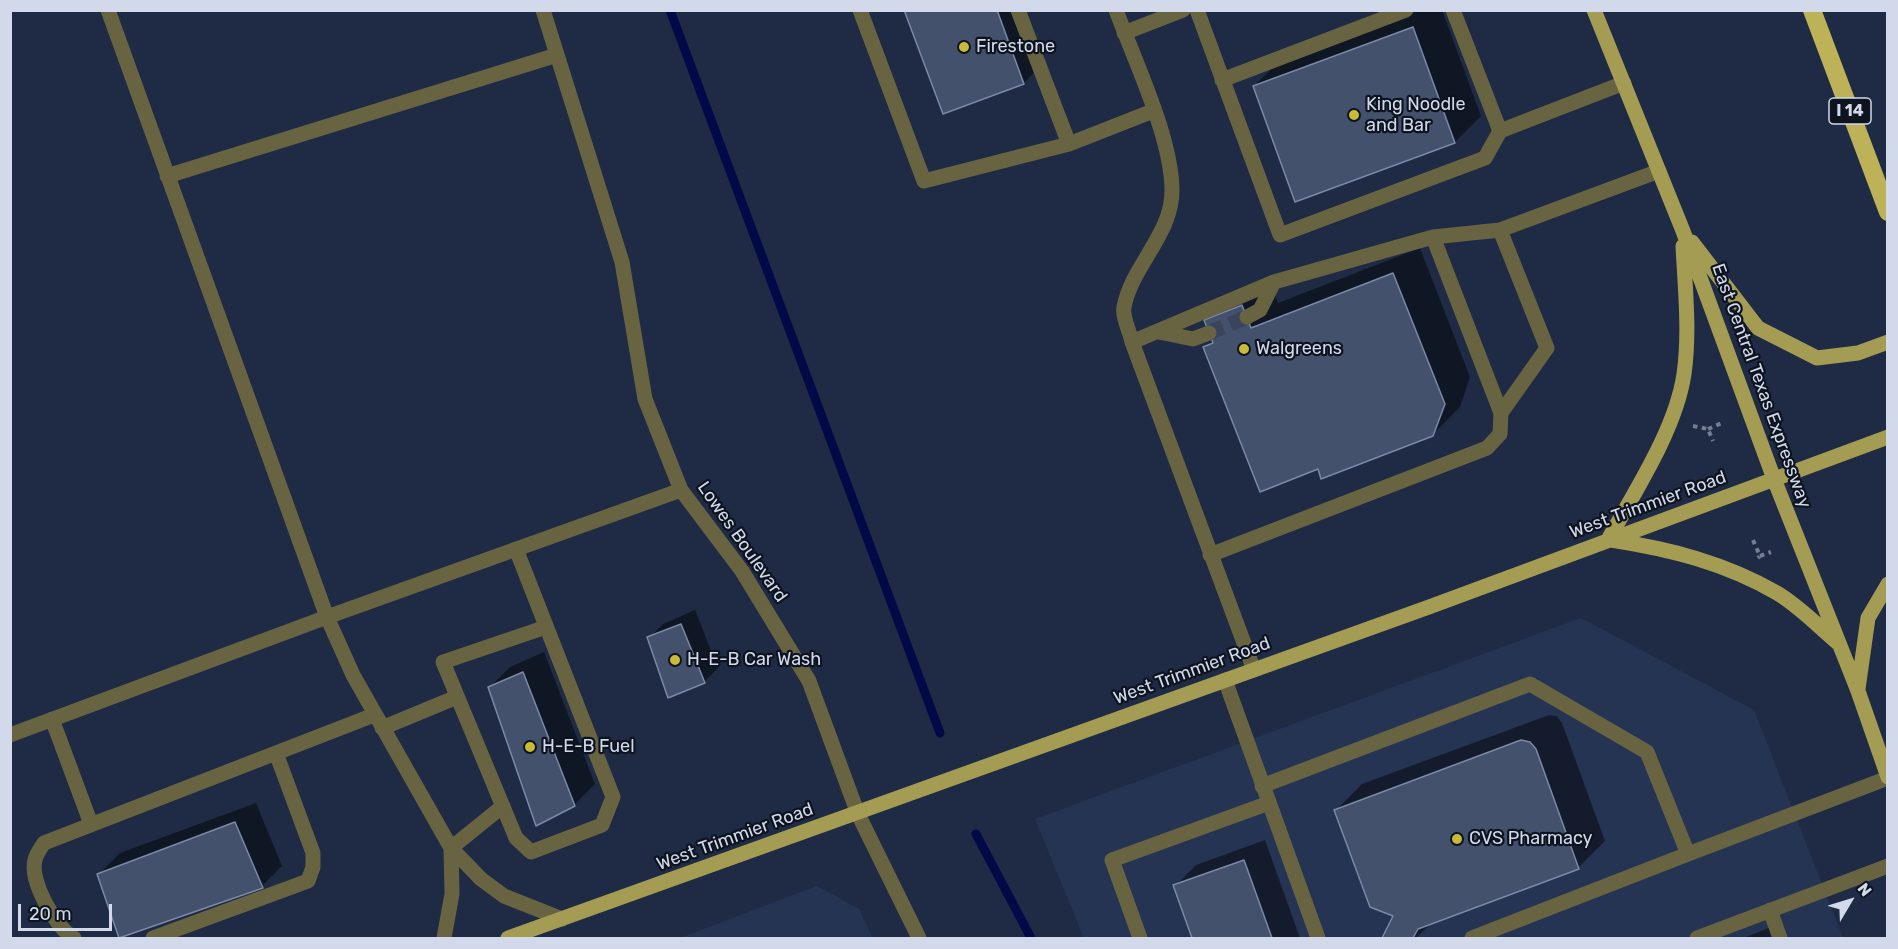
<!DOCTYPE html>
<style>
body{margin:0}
#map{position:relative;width:1898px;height:949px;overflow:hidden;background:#1f2b44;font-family:Rubik,sans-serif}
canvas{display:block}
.frame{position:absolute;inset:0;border:12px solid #d1d9ea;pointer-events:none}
.north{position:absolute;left:1820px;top:871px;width:60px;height:60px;-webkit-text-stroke:4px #0e141f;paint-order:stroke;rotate:52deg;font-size:16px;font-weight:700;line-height:24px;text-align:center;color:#d1d9ea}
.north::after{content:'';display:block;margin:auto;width:21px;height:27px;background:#d1d9ea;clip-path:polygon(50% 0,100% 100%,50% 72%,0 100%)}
.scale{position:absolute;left:18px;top:904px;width:94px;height:27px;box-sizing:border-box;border:3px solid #d1d9ea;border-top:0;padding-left:8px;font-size:18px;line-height:21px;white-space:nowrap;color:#d1d9ea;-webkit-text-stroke:4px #0e141f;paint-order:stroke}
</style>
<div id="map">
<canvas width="1898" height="949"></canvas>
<div class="frame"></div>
<div class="north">N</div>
<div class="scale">20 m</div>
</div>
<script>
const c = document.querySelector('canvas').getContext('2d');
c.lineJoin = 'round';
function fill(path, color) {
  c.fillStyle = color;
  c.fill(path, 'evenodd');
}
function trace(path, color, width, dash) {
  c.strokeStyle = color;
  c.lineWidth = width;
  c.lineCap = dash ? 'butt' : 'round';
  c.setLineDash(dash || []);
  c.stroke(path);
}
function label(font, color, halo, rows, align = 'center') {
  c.font = font + ' Rubik,sans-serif';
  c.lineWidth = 4.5;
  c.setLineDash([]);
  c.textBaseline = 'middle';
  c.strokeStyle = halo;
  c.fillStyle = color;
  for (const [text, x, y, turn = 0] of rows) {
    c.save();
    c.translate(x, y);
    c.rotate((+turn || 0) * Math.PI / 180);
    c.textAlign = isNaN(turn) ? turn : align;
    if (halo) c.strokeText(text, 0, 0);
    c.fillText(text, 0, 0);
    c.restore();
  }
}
fill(new Path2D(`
 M1581,618L1754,710L1843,938H1084L1035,819Z
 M817,886L859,909L873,938H680Z`), '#263453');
fill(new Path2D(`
 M906,10H1025L1044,62L1024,83Z
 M1416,10H1442L1481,116L1455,142L1254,86L1281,59Z
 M1420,248L1470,377L1460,407L1433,434L1205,348L1213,340L1206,320L1232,294L1269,279L1278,303Z
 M695,610L718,668L704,682L649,638L663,624Z
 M544,652L595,784L574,805L490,687L510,667Z
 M1549,715L1557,716L1562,723L1605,841L1579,867L1433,922L1416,938H1384L1395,915L1336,810L1362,784Z
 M256,803L282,866L262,886L99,874L120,853Z
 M1265,840L1300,938H1194L1175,886L1196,865Z
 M1771,927L1784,938H1744L1746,937Z`), '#0007');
trace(new Path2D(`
 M670,10L940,733
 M976,834L1031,938`), '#010947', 9);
const building = new Path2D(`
 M904,10H997L1024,84L943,114Z
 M1413,27L1455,143L1295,202L1253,86Z
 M1393,273L1445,404L1433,436L1321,479L1318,469L1260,492L1203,347L1213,343L1204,320L1242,305L1251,328Z
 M681,624L705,683L668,698L647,637Z
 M523,672L575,806L536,826L488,687Z
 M1521,740L1530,742L1536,749L1579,869L1418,929L1413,938H1382L1393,916L1370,907L1334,810Z
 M235,822L263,888L119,938L97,874Z
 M1244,860L1272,938H1192L1173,885Z`);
fill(building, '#44516d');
trace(building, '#7a89a7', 1.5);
trace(new Path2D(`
 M1209,333L1247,317`), '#3a455d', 15, [15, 8]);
trace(new Path2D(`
 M1693,426L1708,429L1713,441
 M1708,429L1722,423
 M1753,540L1760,556L1758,558
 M1760,556L1771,552`), '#747e93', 4, [4.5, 4.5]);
trace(new Path2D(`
 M108,10L327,617L353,675L451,848L481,879L504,896L562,919
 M543,10L622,262L645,399L681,490L742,571L809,681L858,814L919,938
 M860,10L924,181L1069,144L1153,111
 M1018,10L1069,144
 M1116,10C1135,62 1171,136 1172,189C1173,234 1132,265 1124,307C1122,317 1130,332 1132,342L1254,670
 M1197,10L1280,235L1485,158L1500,131L1624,83
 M1453,10L1500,131
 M1124,33L1183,10
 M1222,80L1406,10
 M167,176L557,55
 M1500,230L1547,348L1501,413
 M1247,317L1260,310L1274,282
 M1159,332L1193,339L1209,333
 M1132,342L1274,282L1433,237L1500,230L1659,171
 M516,549L613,797L602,825L531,852L516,838L443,662L546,627
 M1210,555L1487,448L1500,434L1501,413L1433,237
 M1225,680L1318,938
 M52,719L91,824
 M382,728L457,697
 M10,735L327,617L681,490
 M1262,786L1530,684L1647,752L1688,854L1888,778
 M451,848L503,806
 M1770,910L1780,938
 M74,938C56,929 29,880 35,860C36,854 41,848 44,843L374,715
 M153,938L308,881L313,867V853L276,753
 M444,938L452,894L451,848
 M1140,938L1112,860L1269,803
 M1472,938L1688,854
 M1697,938L1888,866`), '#686442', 15);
trace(new Path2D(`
 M1594,10L1683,231L1774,479L1858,691L1888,777
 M1692,242L1758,328L1817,358L1858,353L1888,342
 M1608,540C1635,491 1676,429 1684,374C1690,332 1685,287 1683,246
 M1611,540C1670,549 1725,563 1777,593C1799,606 1819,627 1838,643
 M1858,689L1868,618L1888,584
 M508,938L1429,607L1888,437`), '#a59c53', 15);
trace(new Path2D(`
 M1812,10L1888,212`), '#bdb258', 18);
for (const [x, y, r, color] of [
 [964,47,6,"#c9ba3a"],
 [1354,115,6,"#c9ba3a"],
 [1244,349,6,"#c9ba3a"],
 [675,660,6,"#c9ba3a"],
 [530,747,6,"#c9ba3a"],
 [1457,839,6,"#c9ba3a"]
]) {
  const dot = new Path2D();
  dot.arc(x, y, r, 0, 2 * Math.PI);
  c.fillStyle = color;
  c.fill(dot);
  trace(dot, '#0e141f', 2);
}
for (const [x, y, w] of [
 [1850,111,42]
]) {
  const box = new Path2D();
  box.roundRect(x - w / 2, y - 13, w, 26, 4.5);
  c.fillStyle = '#0e141f';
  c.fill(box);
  trace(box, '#d1d9ea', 1.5);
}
label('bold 16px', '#d1d9ea', null, [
 ["I 14",1850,111]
]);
label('18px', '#d1d9ea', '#0e141f', [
 ["Firestone",976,47],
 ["King Noodle",1366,105],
 ["and Bar",1366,126],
 ["Walgreens",1256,349],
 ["H-E-B Car Wash",687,660],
 ["H-E-B Fuel",542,747],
 ["CVS Pharmacy",1469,839]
], 'left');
label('18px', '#d1d9ea', '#0e141f', [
 ["East Central Texas Expressway",1761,386,70],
 ["West Trimmier Road",1648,505,-20],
 ["Lowes Boulevard",742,542,55],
 ["West Trimmier Road",1192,671,-20],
 ["West Trimmier Road",735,837,-20]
]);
</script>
